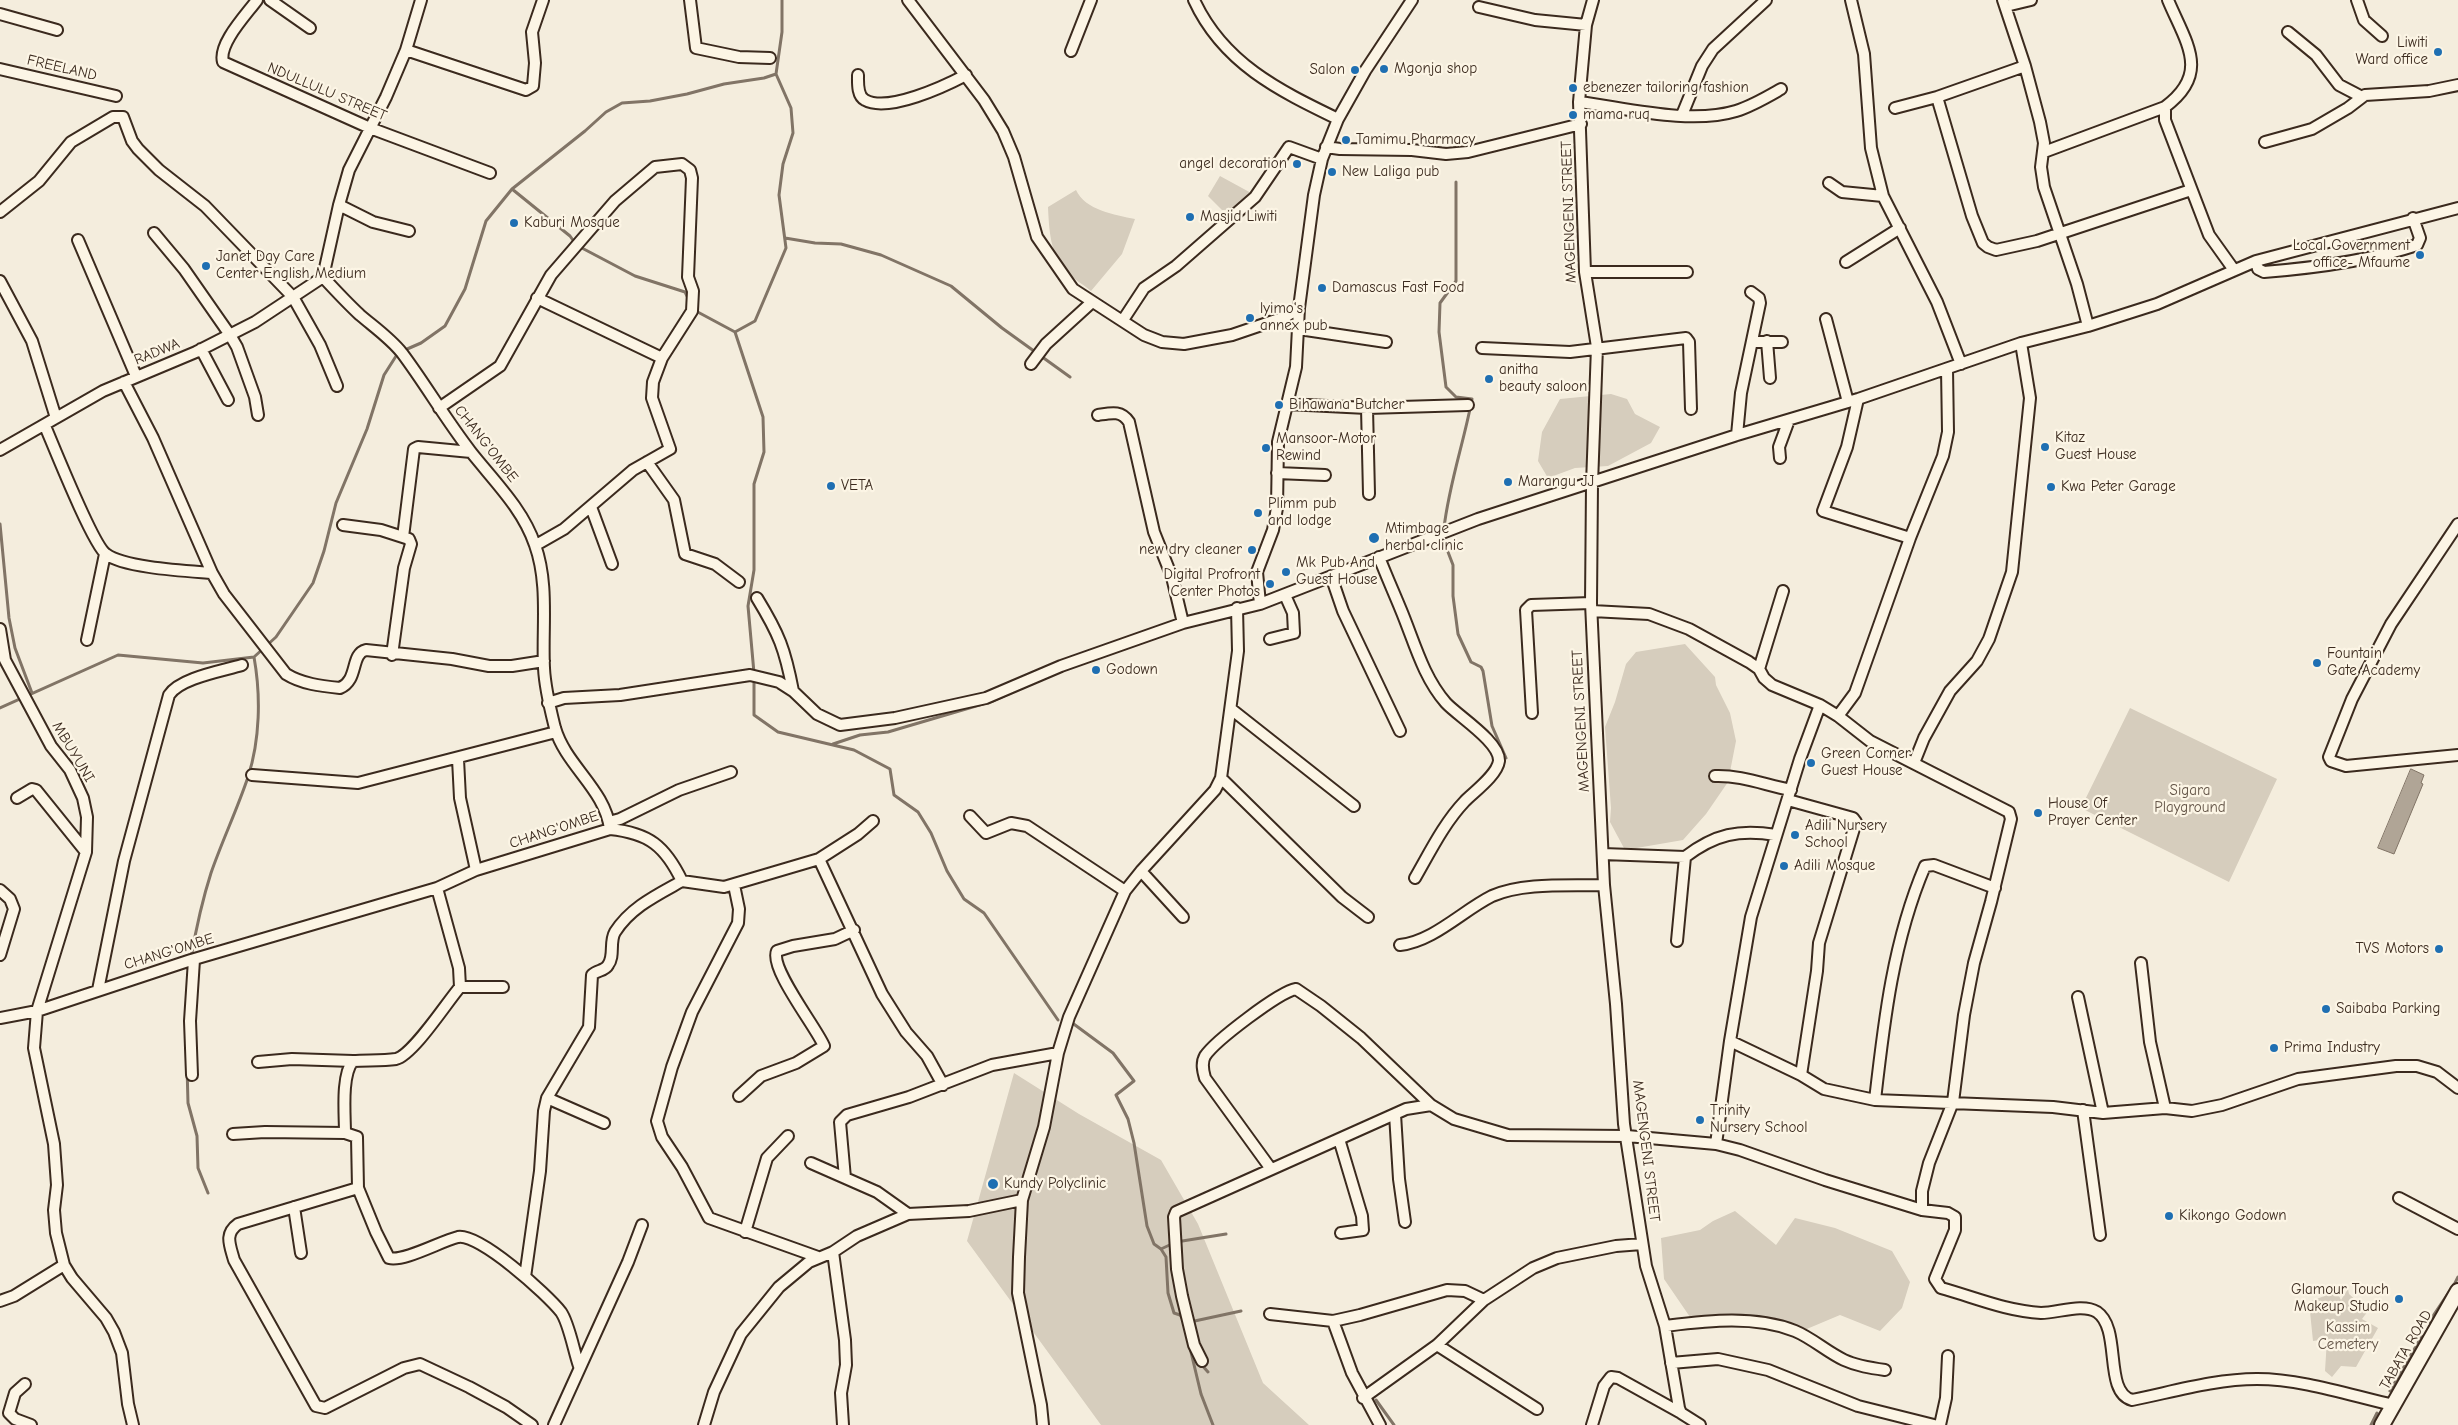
<!DOCTYPE html>
<style>
body{margin:0}
canvas{display:block;background:#f4eddd}
</style>
<canvas width="2458" height="1425"></canvas>
<script>
const c = document.querySelector('canvas').getContext('2d');
c.lineJoin = 'round';
function fill(path, color) {
  c.fillStyle = color;
  c.fill(path, 'evenodd');
}
function trace(path, color, width, dash) {
  c.strokeStyle = color;
  c.lineWidth = width;
  c.lineCap = dash ? 'butt' : 'round';
  c.setLineDash(dash || []);
  c.stroke(path);
}
function label(font, color, halo, rows, align = 'center') {
  c.font = font + ' "Comic Neue",sans-serif';
  c.lineWidth = 4.5;
  c.setLineDash([]);
  c.textBaseline = 'middle';
  c.strokeStyle = halo;
  c.fillStyle = color;
  for (const [text, x, y, turn = 0] of rows) {
    c.save();
    c.translate(x, y);
    c.rotate((+turn || 0) * Math.PI / 180);
    c.textAlign = isNaN(turn) ? turn : align;
    if (halo) c.strokeText(text, 0, 0);
    c.fillText(text, 0, 0);
    c.restore();
  }
}
fill(new Path2D(`
 M1220,176L1253,194L1243,209L1222,210L1208,196Z
 M1076,190C1085,210 1115,215 1135,219L1122,254L1091,291C1083,284 1073,279 1066,271C1050,255 1049,228 1048,207Z
 M1611,394L1627,399L1635,414L1660,427L1651,443L1608,466L1575,468L1548,478L1538,461L1542,432L1560,399Z
 M1685,644L1715,677L1716,685L1730,713L1736,741L1728,782L1706,814L1683,840L1625,850L1610,822L1611,808L1605,727L1615,702L1626,664L1636,652Z
 M2130,708L2277,779L2229,882L2081,808Z
 M1014,1073L1079,1114L1161,1160L1198,1224L1263,1383L1309,1425H1101L967,1241Z
 M1735,1211L1776,1245L1795,1218L1835,1228L1892,1251L1910,1282L1902,1308L1880,1331L1840,1315L1802,1331L1690,1317L1664,1279L1661,1238L1700,1230L1713,1221Z
 M2348,1289L2349,1294L2368,1311L2362,1319L2378,1328L2356,1367L2341,1366L2332,1377L2325,1371L2327,1339L2313,1341L2309,1302L2332,1293L2334,1296L2338,1294L2341,1300Z`), '#d6cdbd');
const water = new Path2D(`
 M2411,769L2424,775L2421,783L2423,784L2394,854L2378,848Z`);
fill(water, '#b0a596');
trace(water, '#817466', 1);
trace(new Path2D(`
 M512,189L570,236L575,243
 M785,238L815,243L841,244L881,255L951,286L1002,328L1070,377
 M580,247L635,276L685,292L689,300
 M694,310L735,332L763,417L764,452L754,484V570L748,606L754,673
 M735,332L755,321L786,248L779,195L783,164L793,133L791,108L776,74
 M0,524L9,618L15,648L32,693
 M1444,528C1449,484 1464,442 1472,399L1456,397L1446,387L1439,332L1440,303L1456,281V182
 M1443,539L1453,565V596L1458,634L1471,662L1481,667L1483,671L1492,726L1506,758
 M754,683V715L778,732L854,750L890,769L894,795L918,812L931,833L947,871L964,899L984,913L1058,1020
 M0,708L118,655L203,663L254,657L276,637L313,583L324,551L336,503L367,429L384,375L398,353L421,343L445,326L465,289L486,221L512,189L585,131L606,112L622,103L650,101L687,94L724,84L764,78L776,74L782,32V0
 M833,744L860,735L888,732L993,701L1013,692
 M191,958C196,929 202,901 211,873C222,841 237,810 248,777C260,740 261,696 254,657
 M1071,1022L1113,1053L1134,1081L1116,1095L1128,1119L1134,1143L1147,1226L1154,1244L1161,1249L1166,1257L1168,1293L1174,1313L1180,1315L1184,1321
 M186,1029L188,1103L197,1136L198,1168L208,1193
 M1161,1249L1176,1242L1226,1234
 M2454,1285L2458,1277
 M1190,1322L1241,1311
 M2429,1322L2449,1292
 M1185,1327L1201,1394L1213,1425
 M1200,1363L1208,1372
 M2390,1391L2422,1336
 M1376,1400L1394,1425
 M2371,1425L2377,1413`), '#817466', 3);
const minor = new Path2D(`
 M257,0C246,15 218,44 223,62L370,128L490,173
 M270,0L310,28
 M690,0L696,48L739,57L770,58
 M908,0L984,100L1003,131L1014,157L1037,237L1073,289L1144,335L1162,342L1184,344L1232,335L1285,317L1299,308
 M1194,0C1223,63 1278,90 1338,119
 M1593,0L1586,25L1579,102L1585,272L1597,347L1592,484L1591,603L1604,885L1616,1004L1624,1124L1646,1266L1665,1326L1679,1408L1681,1413L1700,1425
 M1851,0L1864,54L1871,148L1883,196L1937,302L1961,364
 M2003,0L2025,66L2040,122L2044,143L2041,167L2044,187L2077,284L2088,326
 M2168,0C2186,43 2211,73 2165,107V120L2209,235L2234,270
 M2357,0L2364,20L2382,36
 M2006,6L2031,0
 M1479,7L1535,20L1586,25
 M0,14L57,30
 M2288,32L2316,55L2339,85L2362,97
 M406,50L526,90L533,86L535,63L532,32L543,0
 M1071,51L1091,0
 M0,69L116,96
 M858,75C858,83 857,96 865,100C888,113 945,86 966,75
 M1937,97L1972,216L1983,243L1988,247L1996,250L2037,241L2191,190
 M1579,102C1626,108 1690,125 1736,111C1752,106 1767,97 1781,89
 M1895,108L1937,97L2025,66
 M1682,115L1702,66L1713,49L1766,0
 M2265,142L2312,129L2348,108L2365,95L2429,91L2458,85
 M1326,147L1340,149L1412,150L1446,154L1468,152L1581,124
 M2044,152L2165,107
 M1829,183L1842,192L1883,196
 M339,205L373,222L409,231
 M0,212L39,181L71,142L113,117H123L132,141L138,149L159,170L205,206L293,297L320,345L337,386
 M154,233L184,269L230,335L237,347L255,397L258,415
 M78,240L136,376
 M2256,261L2258,269L2264,272C2314,268 2369,261 2417,245L2420,238L2413,218
 M1846,262L1900,228
 M1585,272H1687
 M323,277L339,205L349,170L386,97L406,50L421,0
 M0,281L32,341L56,418
 M537,298L662,358
 M1826,319L1848,402
 M1123,320L1144,288L1176,266L1255,197L1289,147L1322,159
 M1299,329L1386,342
 M1767,341L1770,378
 M1752,342H1782
 M1482,348L1570,352L1686,338L1689,342L1691,409
 M201,349L228,400
 M1031,364L1046,344L1091,303
 M124,382L153,438L212,573L224,594L286,674C302,684 321,686 340,688C359,680 350,654 366,650L452,659L489,666H512L544,661
 M1858,399L1847,447L1823,511L1910,538
 M1287,404L1367,408L1468,405
 M439,408L500,366L551,275L615,201L655,167L682,164L690,170L692,178L688,277L693,291L692,311L662,358L653,382L652,398L670,449L633,470L564,529L536,545
 M1367,408L1369,494
 M1098,415C1111,413 1121,410 1129,422L1154,532L1172,577L1183,623
 M45,426C54,447 93,545 106,554C124,568 188,571 212,573
 M1737,435L1741,393L1760,303L1759,298L1751,292
 M0,450L103,391L196,352L255,322L323,277
 M1780,458L1779,447L1789,420
 M647,462L674,500L685,554L715,564L739,582
 M1277,473L1325,475
 M591,507L612,564
 M2458,524L2391,624L2352,699L2329,757L2331,761L2346,766L2458,755
 M343,525L381,530L409,539L411,544L404,568L392,655
 M403,537L414,449L418,447L471,452
 M1379,557C1386,575 1394,593 1401,610C1414,641 1423,677 1446,703C1458,716 1500,742 1499,761C1497,775 1475,791 1465,801C1444,823 1430,852 1415,878
 M1331,576L1343,611L1400,731
 M757,598C779,634 785,649 793,691
 M1260,604L1257,572L1273,530L1277,508L1278,442L1296,367L1299,308L1314,195L1322,159L1338,119L1365,71L1412,0
 M1592,611L1649,614L1689,629L1749,662L1759,669L1764,678L1772,685L1820,705L1838,716L1870,741L2009,812L2011,819L1991,902L1974,963L1964,1015L1953,1102L1929,1163L1922,1191V1210
 M0,629L5,660L51,746L70,770L83,798L87,817L86,852L37,1011L34,1048L54,1144L57,1185L54,1210L56,1233L64,1265L72,1278L106,1318L114,1332L122,1353L128,1404L133,1425
 M1270,639L1294,633L1293,613L1285,595
 M87,640L105,554
 M1759,669L1783,591
 M548,703L564,698L620,695L750,675L779,682L793,691L817,714L840,725L895,718L986,698L1061,666L1183,623L1260,604L1478,519L1737,435L1858,399L2021,343L2088,326L2157,304L2256,261L2458,208
 M1231,709L1354,806
 M1532,713L1526,610L1531,605L1591,603
 M1838,716L1855,693L1910,538L1943,456L1948,432L1947,369
 M458,759L460,798L476,870
 M1914,763L1924,738L1950,691L1977,661L1989,639L2012,572L2030,398L2021,343
 M252,775L358,783L556,732
 M1715,776C1741,775 1765,785 1791,790
 M1221,778L1342,897L1368,917
 M17,798L32,789L36,790L86,852
 M1788,800L1853,818L1856,822L1819,943L1817,971L1801,1075
 M970,816L986,833L1011,823L1027,826L1125,891
 M609,822L620,819L679,790L731,772
 M610,829C649,833 665,846 682,881L724,887L819,859L858,834L873,821
 M1603,854L1685,857
 M819,859L882,994L906,1032L927,1056L943,1085
 M1141,871L1183,917
 M734,885L739,909L738,923L692,1012L672,1067L657,1121L662,1137L682,1167L709,1218L818,1257
 M437,888L459,968L460,987C447,1002 413,1055 396,1059C382,1061 366,1060 353,1061C341,1075 345,1115 345,1133L357,1137L358,1188L376,1232L389,1258C404,1262 441,1241 458,1237C479,1233 547,1294 561,1312C569,1323 574,1352 579,1366
 M0,890L10,899L14,909L0,955
 M1677,941L1685,857C1715,834 1739,829 1776,835
 M1400,945C1434,941 1462,911 1492,896C1523,882 1570,886 1604,885
 M2141,963L2150,1042L2165,1108
 M460,987H503
 M98,990L124,861L169,695C180,678 222,671 242,665
 M2078,997L2103,1113
 M0,1018L37,1011L191,960L437,888L476,870L610,829C605,789 566,766 555,728C550,708 545,689 544,668C542,627 549,584 535,545C523,509 494,481 471,452C446,420 426,385 402,353C390,338 374,327 360,315C347,303 335,290 323,277
 M1730,1041L1801,1075L1824,1089L1875,1100L2053,1107L2103,1113L2165,1108L2192,1111L2222,1105L2298,1079L2396,1066H2417L2437,1072L2458,1088
 M258,1062L292,1059L353,1061
 M192,1075L190,1021L194,960
 M739,1096L761,1076L796,1063L824,1046C816,1027 769,968 777,951L793,946L835,939L854,930
 M547,1098L604,1123
 M1875,1100C1884,1021 1893,941 1925,866L1934,865L1995,888
 M2083,1110L2100,1235
 M1395,1114L1399,1179L1405,1222
 M233,1134L265,1132L345,1133
 M1339,1139L1362,1216L1363,1230L1341,1233
 M1716,1144L1730,1041L1751,917L1800,759L1820,705
 M811,1163L877,1192L908,1214
 M1271,1169L1205,1078C1203,1071 1201,1063 1205,1056C1215,1041 1279,992 1296,989L1321,1006L1361,1038L1431,1105L1454,1119L1508,1135L1627,1136L1716,1144L1740,1150L1825,1180L1922,1210L1948,1213L1955,1217V1230L1935,1279L1941,1288C1974,1297 2006,1311 2041,1313C2058,1313 2082,1303 2097,1312C2122,1329 2103,1392 2132,1400C2172,1392 2215,1379 2257,1379C2302,1379 2349,1395 2393,1405
 M845,1178L840,1122L847,1115L909,1097L992,1065L1058,1053
 M358,1188L238,1224C224,1234 230,1245 234,1260L316,1406L325,1408L404,1368L420,1364L469,1387L506,1407L532,1425
 M2399,1198L2458,1229
 M294,1207L301,1253
 M745,1232L767,1158L788,1136
 M833,1252L845,1340L846,1365L841,1393L843,1425
 M525,1277L540,1171L544,1111L547,1098L589,1027L592,975C597,970 605,971 608,965C615,956 609,942 615,932C631,907 657,895 682,881
 M0,1301L14,1296L64,1265
 M1270,1314L1333,1321L1360,1315L1447,1290L1465,1291L1484,1300
 M1333,1321L1352,1373L1380,1425
 M1665,1326C1707,1321 1754,1315 1795,1331C1812,1338 1827,1352 1844,1360C1857,1366 1871,1368 1885,1370
 M1437,1345L1537,1409
 M1202,1361L1194,1345L1182,1296L1177,1269L1174,1217L1176,1212L1406,1109L1431,1105
 M1671,1363L1718,1359L1768,1370L1858,1406L1934,1425
 M25,1384L15,1393L9,1413L15,1419L31,1425
 M1363,1398L1437,1345L1484,1300L1533,1268L1557,1258L1616,1246L1642,1244
 M554,1425L628,1262L642,1225
 M704,1425L714,1392L741,1334L779,1287L809,1262L833,1252L857,1236L908,1214L969,1211L1022,1200
 M1043,1425L1041,1405L1018,1293L1019,1257L1022,1200L1044,1127L1058,1053L1069,1017L1125,891L1141,871L1215,790L1221,778L1238,651L1237,608
 M1592,1425L1604,1386L1611,1377L1618,1378L1681,1413
 M1940,1425L1946,1398L1948,1356`);
const secondary = new Path2D(`
 M2382,1425L2458,1291`);
trace(minor, '#3b2a1e', 14);
trace(secondary, '#3b2a1e', 18);
trace(minor, '#fcf5e5', 10);
trace(secondary, '#fcf5e5', 14);
for (const [x, y, r, color] of [
 [2438,52,5,"#1f6fb2"],
 [1384,69,5,"#1f6fb2"],
 [1355,70,5,"#1f6fb2"],
 [1573,88,5,"#1f6fb2"],
 [1573,115,5,"#1f6fb2"],
 [1346,140,5,"#1f6fb2"],
 [1297,164,5,"#1f6fb2"],
 [1332,172,5,"#1f6fb2"],
 [1190,217,5,"#1f6fb2"],
 [514,223,5,"#1f6fb2"],
 [2420,255,5,"#1f6fb2"],
 [206,266,5,"#1f6fb2"],
 [1322,288,5,"#1f6fb2"],
 [1250,318,5,"#1f6fb2"],
 [1489,379,5,"#1f6fb2"],
 [1279,405,5,"#1f6fb2"],
 [2045,447,5,"#1f6fb2"],
 [1266,448,5,"#1f6fb2"],
 [1508,482,5,"#1f6fb2"],
 [831,486,5,"#1f6fb2"],
 [2051,487,5,"#1f6fb2"],
 [1258,513,5,"#1f6fb2"],
 [1374,538,6,"#1f6fb2"],
 [1252,550,5,"#1f6fb2"],
 [1286,572,5,"#1f6fb2"],
 [1270,584,5,"#1f6fb2"],
 [2317,663,5,"#1f6fb2"],
 [1096,670,5,"#1f6fb2"],
 [1811,763,5,"#1f6fb2"],
 [2038,813,5,"#1f6fb2"],
 [1795,835,5,"#1f6fb2"],
 [1784,866,5,"#1f6fb2"],
 [2439,949,5,"#1f6fb2"],
 [2326,1009,5,"#1f6fb2"],
 [2274,1048,5,"#1f6fb2"],
 [1700,1120,5,"#1f6fb2"],
 [993,1184,6,"#1f6fb2"],
 [2169,1216,5,"#1f6fb2"],
 [2399,1299,5,"#1f6fb2"]
]) {
  const dot = new Path2D();
  dot.arc(x, y, r, 0, 2 * Math.PI);
  c.fillStyle = color;
  c.fill(dot);
  trace(dot, '#fcf5e5', 2);
}
label('15px', '#3b2a1e', '#fcf5e5', [
 ["Liwiti",2428,43,"right"],
 ["Ward office",2428,60,"right"],
 ["Mgonja shop",1394,69],
 ["Salon",1345,70,"right"],
 ["ebenezer tailoring fashion",1583,88],
 ["mama ruq",1583,115],
 ["Tamimu Pharmacy",1356,140],
 ["angel decoration",1287,164,"right"],
 ["New Laliga pub",1342,172],
 ["Masjid Liwiti",1200,217],
 ["Kaburi Mosque",524,223],
 ["Local Government",2410,246,"right"],
 ["office- Mfaume",2410,263,"right"],
 ["Janet Day Care",216,257],
 ["Center English Medium",216,274],
 ["Damascus Fast Food",1332,288],
 ["lyimo's",1260,309],
 ["annex pub",1260,326],
 ["anitha",1499,370],
 ["beauty saloon",1499,387],
 ["Bihawana Butcher",1289,405],
 ["Kitaz",2055,438],
 ["Guest House",2055,455],
 ["Mansoor-Motor",1276,439],
 ["Rewind",1276,456],
 ["Marangu JJ",1518,482],
 ["VETA",841,486],
 ["Kwa Peter Garage",2061,487],
 ["Plimm pub",1268,504],
 ["and lodge",1268,521],
 ["Mtimbage",1385,529],
 ["herbal clinic",1385,546],
 ["new dry cleaner",1242,550,"right"],
 ["Mk Pub And",1296,563],
 ["Guest House",1296,580],
 ["Digital Profront",1260,575,"right"],
 ["Center Photos",1260,592,"right"],
 ["Fountain",2327,654],
 ["Gate Academy",2327,671],
 ["Godown",1106,670],
 ["Green Corner",1821,754],
 ["Guest House",1821,771],
 ["House Of",2048,804],
 ["Prayer Center",2048,821],
 ["Adili Nursery",1805,826],
 ["School",1805,843],
 ["Adili Mosque",1794,866],
 ["TVS Motors",2429,949,"right"],
 ["Saibaba Parking",2336,1009],
 ["Prima Industry",2284,1048],
 ["Trinity",1710,1111],
 ["Nursery School",1710,1128],
 ["Kundy Polyclinic",1004,1184],
 ["Kikongo Godown",2179,1216],
 ["Glamour Touch",2389,1290,"right"],
 ["Makeup Studio",2389,1307,"right"]
], 'left');
label('15px', '#3b2a1e', '#fcf5e5', [
 ["FREELAND",62,68,13],
 ["NDULLULU STREET",327,92,23],
 ["MAGENGENI STREET",1569,212,-92],
 ["RADWA",157,352,-22],
 ["CHANG'OMBE",486,444,52],
 ["MAGENGENI STREET",1581,721,-93],
 ["MBUYUNI",73,752,59],
 ["CHANG'OMBE",554,830,-18],
 ["CHANG'OMBE",169,952,-17],
 ["MAGENGENI STREET",1646,1151,83],
 ["TABATA ROAD",2406,1350,-60]
]);
label('15px', '#625346', '#fcf5e5', [
 ["Sigara",2190,791],
 ["Playground",2190,808],
 ["Kassim",2348,1328],
 ["Cemetery",2348,1345]
]);
</script>
